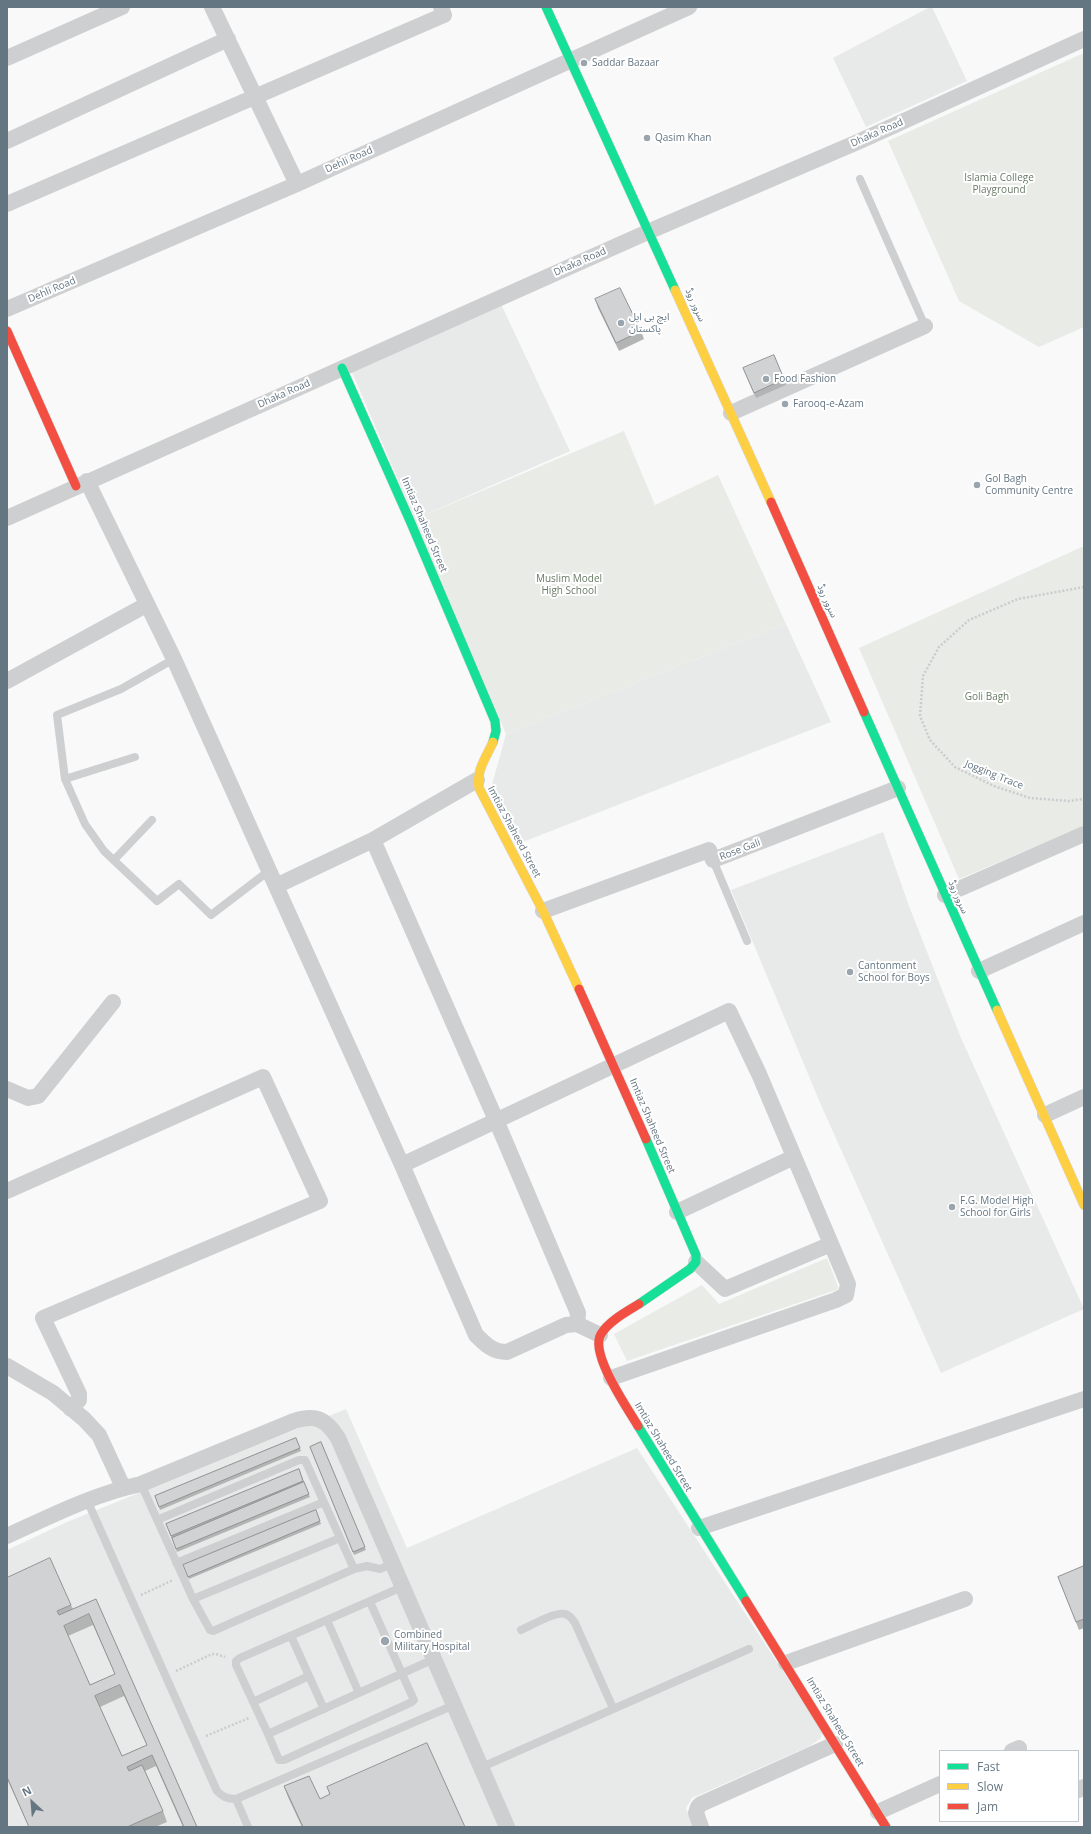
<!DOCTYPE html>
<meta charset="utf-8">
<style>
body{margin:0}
#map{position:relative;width:1091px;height:1834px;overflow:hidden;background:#f9f9f9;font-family:"Open Sans",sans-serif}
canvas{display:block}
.frame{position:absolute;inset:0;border:8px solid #657683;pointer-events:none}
.legend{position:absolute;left:939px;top:1750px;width:140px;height:72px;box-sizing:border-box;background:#fff;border:1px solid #c1c8cd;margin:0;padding:5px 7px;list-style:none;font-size:12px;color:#657683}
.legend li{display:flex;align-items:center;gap:8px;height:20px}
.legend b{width:20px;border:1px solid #c1c8cd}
.north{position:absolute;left:12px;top:1782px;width:40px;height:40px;-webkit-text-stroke:3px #fff;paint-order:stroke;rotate:334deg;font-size:11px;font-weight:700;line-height:16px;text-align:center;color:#657683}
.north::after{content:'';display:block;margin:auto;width:14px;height:18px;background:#657683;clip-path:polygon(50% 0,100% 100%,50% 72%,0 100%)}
</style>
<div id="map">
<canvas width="1091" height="1834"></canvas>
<div class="frame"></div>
<ul class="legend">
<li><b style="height:5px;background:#16e098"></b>Fast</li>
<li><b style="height:5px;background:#ffcf43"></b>Slow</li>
<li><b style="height:5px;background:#f24e42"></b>Jam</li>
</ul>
<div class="north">N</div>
</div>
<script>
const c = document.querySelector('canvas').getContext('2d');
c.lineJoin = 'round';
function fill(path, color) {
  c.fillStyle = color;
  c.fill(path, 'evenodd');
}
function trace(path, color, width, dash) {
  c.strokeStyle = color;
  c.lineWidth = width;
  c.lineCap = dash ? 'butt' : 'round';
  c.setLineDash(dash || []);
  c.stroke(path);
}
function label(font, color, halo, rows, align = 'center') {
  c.font = font + ' "Open Sans","Noto Sans Arabic",sans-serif';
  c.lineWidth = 4;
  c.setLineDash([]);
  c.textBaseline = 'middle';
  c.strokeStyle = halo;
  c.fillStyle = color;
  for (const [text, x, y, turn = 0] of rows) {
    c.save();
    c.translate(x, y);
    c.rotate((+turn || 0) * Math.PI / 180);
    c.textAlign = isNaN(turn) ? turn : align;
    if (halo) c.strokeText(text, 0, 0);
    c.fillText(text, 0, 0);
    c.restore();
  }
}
fill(new Path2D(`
 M930,7H932L967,81L866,127L833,58Z
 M500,302L570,451L415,519L351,370Z
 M786,624L831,722L515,845L490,792L506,734Z
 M883,832L909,906L961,1038L1084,1309L941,1373L821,1105L731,890Z
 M346,1409L407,1548L637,1448L822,1731L821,1738L810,1746L692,1798L686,1808L693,1827H7V1550L67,1522Z`), '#e8e9e9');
fill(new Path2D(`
 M1084,53V327L1039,347L959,301L888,141Z
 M624,431L655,505L718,475L786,624L506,734L415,519Z
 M1084,546V826L959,879L859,648Z
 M827,1258L839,1289L627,1361L614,1334L702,1285L719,1304Z`), '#e8ebe6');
const fast = new Path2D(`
 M546,7L675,290
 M342,368L411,523L495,721L496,731L493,742
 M864,712L997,1010
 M639,1304L690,1269L696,1262V1255L646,1139
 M638,1426L746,1601`);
const slow = new Path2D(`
 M675,290L771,502
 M493,742C486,758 476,770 479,788L543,911L579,989
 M997,1010L1084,1205`);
const jam = new Path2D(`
 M7,331L76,486
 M771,502L864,712
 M579,989L646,1139
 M638,1426C628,1409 589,1353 601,1334C609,1321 626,1312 639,1304
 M746,1601L886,1827`);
trace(fast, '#d5d6d7', 10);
trace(slow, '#d5d6d7', 10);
trace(jam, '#d5d6d7', 10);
trace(new Path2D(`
 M1084,587L1018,599L969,620L939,647L923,676L920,716L930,740L955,767L994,786L1030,798L1069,801L1084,799
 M141,1595L173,1580
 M176,1671L212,1654H216L225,1657
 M206,1736L249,1718`), '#cbcccd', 2.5, [2, 2]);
trace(new Path2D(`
 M860,179L925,326
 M174,659L121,689L57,715L65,779L85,824L104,851L157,901L179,884L211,915L270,870
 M65,779L135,757
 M114,860L152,820
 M713,860L747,941
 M141,1484L193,1599L210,1630L213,1631L354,1569L367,1566L380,1569L392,1564
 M87,1500L217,1791C223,1797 227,1799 236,1799L454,1705
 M157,1520L299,1460H305L354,1569
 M176,1563L324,1502
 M402,1587L240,1658L236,1661V1665L268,1734L434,1659
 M193,1599L340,1538
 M327,1620L359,1693
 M521,1630C530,1626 556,1611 565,1614C570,1615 572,1619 575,1623L613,1708
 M309,1676L324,1709
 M253,1702L309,1676L291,1636
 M268,1734L279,1760H284L412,1702L414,1700L412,1696L370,1602
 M482,1767L749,1649
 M236,1799L248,1827`), '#cecfd0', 8);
trace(new Path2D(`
 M212,7L297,184
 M7,58L122,7
 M7,141L228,39
 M7,204L444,15L441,7
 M7,309L297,184L689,7
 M731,413L925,326
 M87,481L174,659L276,886L373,840L477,780
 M7,518L650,231L860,141L1084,39
 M7,681L146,605
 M373,840L496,1120L578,1313L577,1324
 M276,886L402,1165L476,1335C486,1345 493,1352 507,1352L566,1325L577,1324L600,1335
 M945,895L1084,834
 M543,911L709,850L713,860L898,788
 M979,971L1084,923
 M7,1089L28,1098L38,1096L113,1002
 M1045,1115L1084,1097
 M402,1165L729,1011L759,1074L848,1284L846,1295L836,1300L611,1378
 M7,1191L263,1077L320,1201L43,1318L79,1394V1400L71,1409
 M677,1212L794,1157
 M696,1262L725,1289L831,1244
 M7,1366L53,1393L84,1419L99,1435L123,1487
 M699,1528L1084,1399
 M7,1536C51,1516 94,1494 141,1484L294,1421C316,1414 326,1419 338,1438L507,1827
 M786,1663L965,1599
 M1012,1751L1019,1748
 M1078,1790L1084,1787
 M878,1812L940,1784
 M701,1827L696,1813L698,1807L701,1804L835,1744`), '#cecfd0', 16);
trace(fast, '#16e098', 9);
trace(slow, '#ffcf43', 9);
trace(jam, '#f24e42', 9);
fill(new Path2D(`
 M595,299L641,331L644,339L619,351L598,308Z
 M743,368L784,379L786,385L756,398Z
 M296,1438L301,1451L160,1510L155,1496Z
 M321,1442L366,1550L354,1555L310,1447Z
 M299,1469L310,1497L177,1552L166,1524Z
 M316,1510L321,1524L189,1579L183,1565Z
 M1084,1566V1628L1079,1630L1058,1577Z
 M7,1578L71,1605L73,1609L96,1599L197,1827H183L156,1766L145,1771L163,1811L167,1822L155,1827H29L7,1779ZM93,1625L115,1674L90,1685L68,1636ZM124,1696L147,1745L122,1756L100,1707Z
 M284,1786L320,1799L330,1795L327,1787L465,1827H302L288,1797Z`), '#b3b5b5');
const building = new Path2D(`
 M620,288L641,331L616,343L595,299Z
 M774,355L784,379L754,393L743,368Z
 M296,1438L300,1448L159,1507L155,1496Z
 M321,1442L365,1547L353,1552L310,1447Z
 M299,1469L303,1481L171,1536L166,1524Z
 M304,1482L309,1494L176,1549L172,1538Z
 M316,1510L320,1521L188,1577L183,1565Z
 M50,1558L71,1605L57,1611L59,1615L96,1599L197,1827H184L152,1755L127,1767L129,1771L142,1765L163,1811L127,1827H29L7,1777V1578ZM89,1614L115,1674L90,1685L64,1626ZM120,1685L147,1745L122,1756L95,1696Z
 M1084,1566V1619L1076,1622L1058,1577Z
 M427,1743L465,1827H303L284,1786L309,1776L320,1799L330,1794L327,1787Z`);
fill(building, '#d0d2d3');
trace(building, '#929394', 1);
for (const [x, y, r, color] of [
 [584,63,4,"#99a4ac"],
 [647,138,4,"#99a4ac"],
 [621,323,4,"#99a4ac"],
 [766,379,4,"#99a4ac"],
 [785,404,4,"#99a4ac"],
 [977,485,4,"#99a4ac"],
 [850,972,4,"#99a4ac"],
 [952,1207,4,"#99a4ac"],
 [385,1641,5,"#99a4ac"]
]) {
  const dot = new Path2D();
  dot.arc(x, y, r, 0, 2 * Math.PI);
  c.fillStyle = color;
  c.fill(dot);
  trace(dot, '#fff', 1.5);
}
label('10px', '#657683', '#fff', [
 ["Saddar Bazaar",592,63],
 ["Qasim Khan",655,138],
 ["ایچ بی ایل",629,317],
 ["پاکستان",629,329],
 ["Food Fashion",774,379],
 ["Farooq-e-Azam",793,404],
 ["Gol Bagh",985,479],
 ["Community Centre",985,491],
 ["Cantonment",858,966],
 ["School for Boys",858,978],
 ["F.G. Model High",960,1201],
 ["School for Girls",960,1213],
 ["Combined",394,1635],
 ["Military Hospital",394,1647]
], 'left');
label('10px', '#657683', '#fff', [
 ["Dhaka Road",877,133,-24],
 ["Dehli Road",349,160,-24],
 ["Dhaka Road",580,262,-24],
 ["Dehli Road",52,290,-23],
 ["سرور روڈ",695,305,66],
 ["Dhaka Road",284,394,-24],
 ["Imtiaz Shaheed Street",424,525,67],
 ["سرور روڈ",827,601,66],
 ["Jogging Trace",994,775,22],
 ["Imtiaz Shaheed Street",514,832,62],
 ["Rose Gali",740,850,-21],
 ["سرور روڈ",958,897,66],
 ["Imtiaz Shaheed Street",652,1126,67],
 ["Imtiaz Shaheed Street",663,1447,59],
 ["Imtiaz Shaheed Street",835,1722,59]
]);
label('10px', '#687a64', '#fff', [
 ["Islamia College",999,178],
 ["Playground",999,190],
 ["Muslim Model",569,579],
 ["High School",569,591],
 ["Goli Bagh",987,697]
]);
</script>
